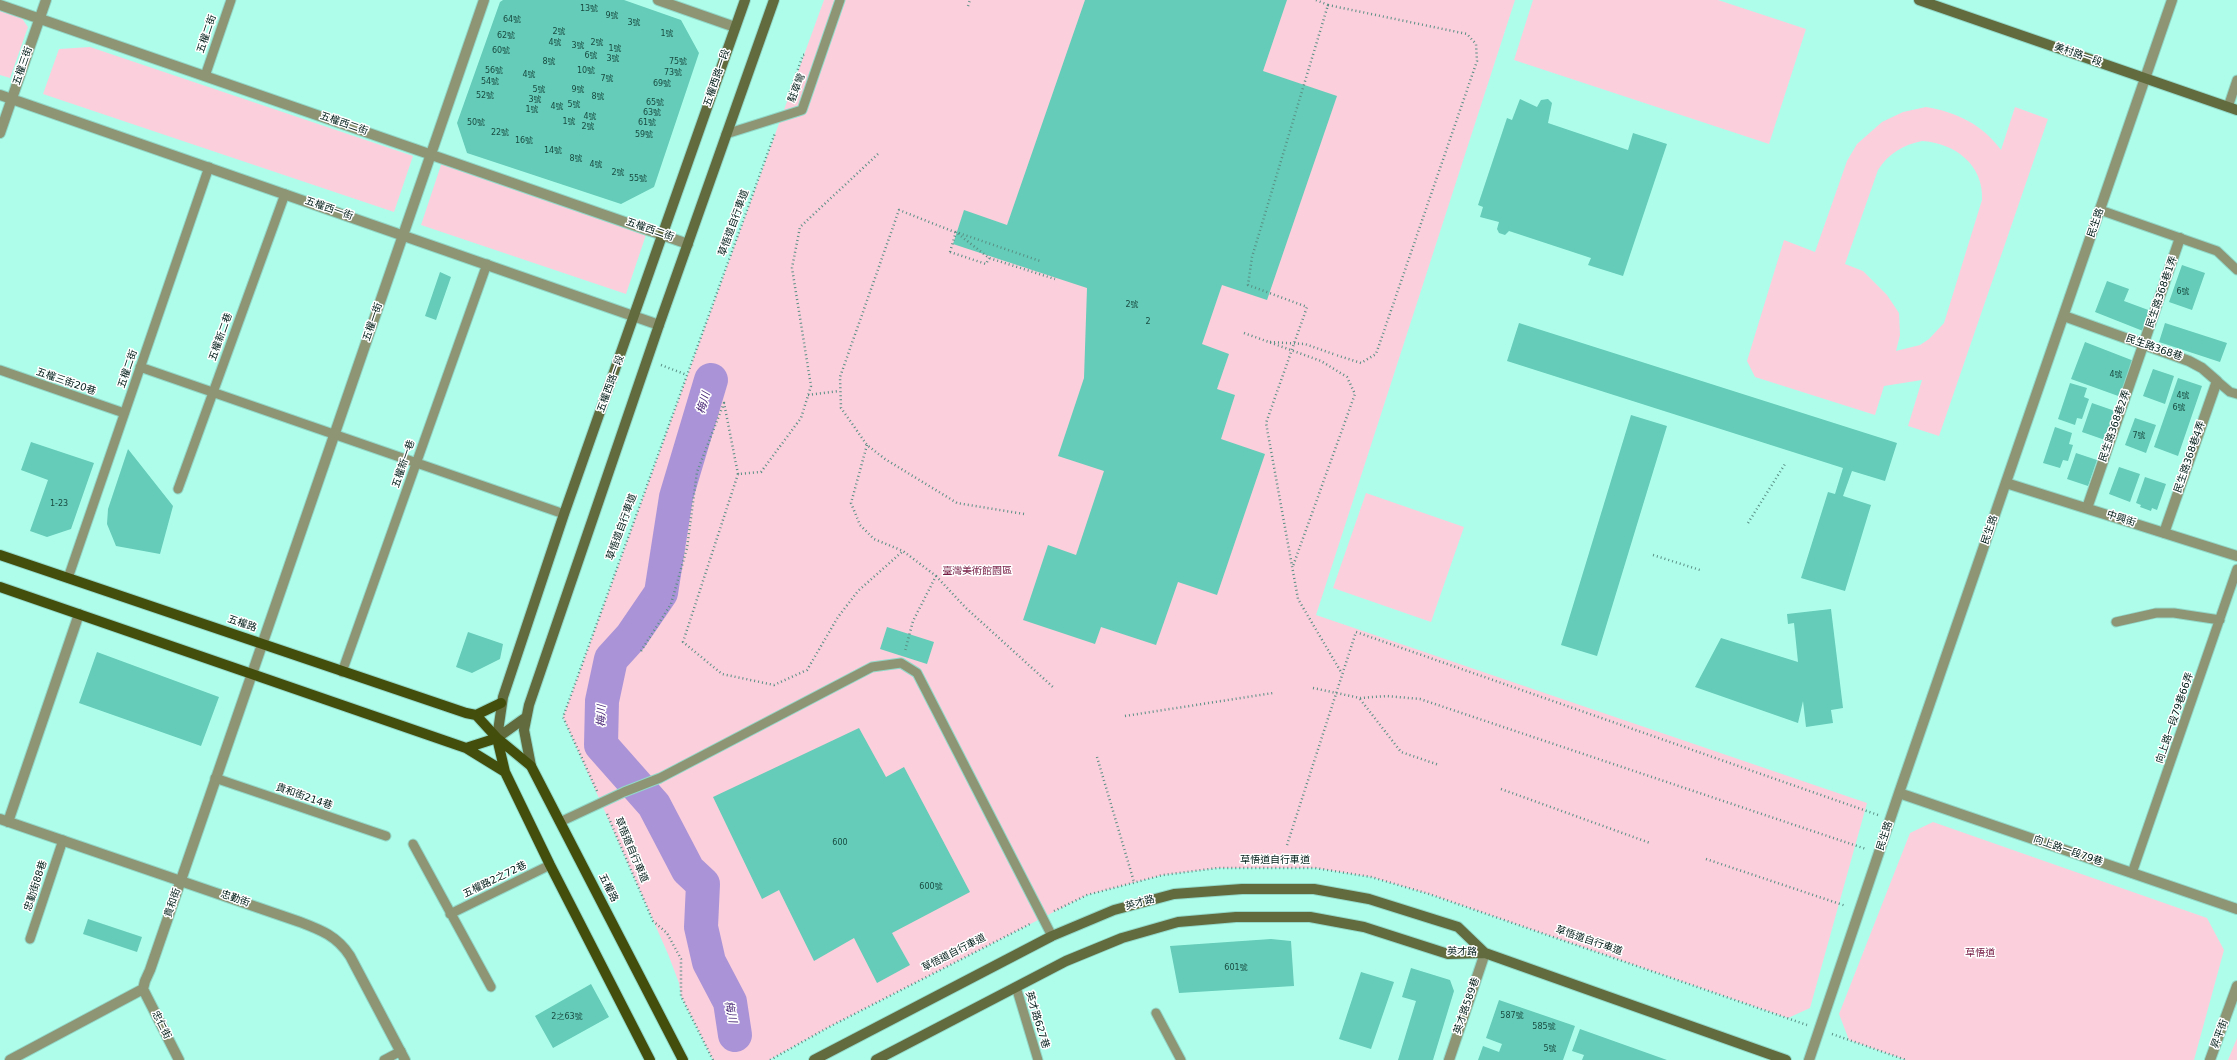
<!DOCTYPE html>
<meta charset="utf-8">
<style>
body{margin:0}
canvas{display:block;background:#aefdeb}
</style>
<canvas width="2237" height="1060"></canvas>
<script>
const c = document.querySelector('canvas').getContext('2d');
c.lineJoin = 'round';
function fill(path, color) {
  c.fillStyle = color;
  c.fill(path, 'evenodd');
}
function trace(path, color, width, dash) {
  c.strokeStyle = color;
  c.lineWidth = width;
  c.lineCap = dash ? 'butt' : 'round';
  c.setLineDash(dash || []);
  c.stroke(path);
}
function label(font, color, halo, rows, align = 'center') {
  c.font = font + ' "DejaVu Sans","Noto Sans TC",sans-serif';
  c.lineWidth = 3;
  c.setLineDash([]);
  c.textBaseline = 'middle';
  c.strokeStyle = halo;
  c.fillStyle = color;
  for (const [text, x, y, turn = 0] of rows) {
    c.save();
    c.translate(x, y);
    c.rotate((+turn || 0) * Math.PI / 180);
    c.textAlign = isNaN(turn) ? turn : align;
    if (halo) c.strokeText(text, 0, 0);
    c.fillText(text, 0, 0);
    c.restore();
  }
}
fill(new Path2D(`
 M824,0H1515L1316,615L1867,803L1810,1008L1788,1018L1429,894L1371,877L1315,868H1218L1163,875L1087,895L829,1027L769,1060H713L681,996L679,983L668,954L563,717Z
 M1533,0H1718L1806,29L1769,144L1514,60Z
 M0,10L21,17L28,27L10,78L0,75Z
 M90,47L413,156L394,212L43,94L59,49Z
 M1926,107C1956,112 1982,124 2001,150L2015,107L2048,119L1939,436L1908,426L1922,380L1884,386L1875,415L1755,377L1747,361L1784,240L1815,252L1847,161L1857,144L1882,122L1903,112ZM1922,141C1955,143 1984,165 1982,200L1944,323L1929,339L1920,345L1896,351L1900,335L1899,313L1887,295L1863,271L1845,264L1878,170C1889,153 1903,145 1922,141Z
 M442,162L647,232L626,294L421,225Z
 M1366,493L1464,527L1431,622L1333,588Z
 M1933,822L2207,918L2224,950L2194,1060H1906L1849,1040L1839,1014L1910,833Z
 M2237,1038V1060H2228Z`), '#fbcfdc');
trace(new Path2D(`
 M711,380L676,497L661,593L631,637L611,659L602,701L601,745L654,805L688,870L703,884L701,927L709,962L730,1002L735,1035`), '#aa94d7', 34);
fill(new Path2D(`
 M503,0H624L681,20L699,53L654,187L621,204L467,153L457,123L500,2Z
 M1085,0H1287L1263,71L1337,96L1267,300L1222,285L1202,344L1229,354L1217,389L1235,395L1221,439L1265,454L1217,595L1178,582L1156,645L1101,627L1095,644L1023,620L1048,545L1076,555L1104,471L1058,456L1084,378L1087,288L953,244L964,210L1007,225Z
 M1520,99L1537,107L1541,100L1548,99L1552,103L1548,123L1628,150L1633,133L1667,144L1623,276L1588,265L1591,258L1509,231L1505,235L1499,233L1497,229L1499,222L1480,217L1483,207L1478,205L1507,118L1512,120Z
 M2182,265L2205,273L2192,310L2169,302Z
 M440,272L451,277L436,320L425,316Z
 M2107,281L2129,289L2124,301L2151,311L2143,331L2095,312Z
 M1519,323L1897,443L1885,481L1852,471L1843,496L1871,505L1845,591L1801,578L1828,492L1835,494L1843,468L1507,361Z
 M2165,323L2227,343L2220,362L2159,342Z
 M2085,342L2134,361L2121,397L2071,379Z
 M2153,369L2174,376L2165,404L2143,396Z
 M2178,378L2202,386L2178,456L2154,447Z
 M2070,383L2087,388L2084,397L2089,399L2082,419L2077,418L2075,425L2058,419Z
 M2092,403L2115,411L2105,440L2082,432Z
 M1631,415L1667,426L1597,656L1561,645Z
 M2135,418L2156,425L2146,453L2125,445Z
 M2055,427L2072,433L2069,444L2073,445L2068,461L2063,460L2060,468L2043,463Z
 M31,442L94,463L71,529L47,537L30,531L48,480L21,470Z
 M128,449L173,506L160,554L116,546L107,524L108,509Z
 M2076,453L2097,460L2088,486L2067,479Z
 M2119,467L2140,474L2130,502L2109,494Z
 M2145,477L2166,484L2157,510L2152,508L2151,511L2140,507L2141,505L2136,503Z
 M1831,609L1843,708L1831,710L1833,723L1806,727L1803,701L1798,723L1695,687L1721,638L1798,662L1794,623L1788,624L1787,614Z
 M887,627L934,642L927,664L880,649Z
 M468,632L503,644L500,659L472,673L456,667Z
 M97,652L219,697L201,746L79,703Z
 M859,728L886,777L904,767L970,892L892,933L910,965L877,983L854,938L814,961L779,890L762,899L713,797Z
 M88,919L142,937L137,952L83,934Z
 M1271,939L1291,941L1294,986L1179,993L1170,946Z
 M1411,968L1450,980L1454,991L1433,1060H1398L1416,1001L1402,997Z
 M1361,972L1394,982L1371,1049L1339,1039Z
 M591,984L609,1017L553,1048L535,1016Z
 M1499,1000L1575,1026L1563,1060H1478L1483,1046L1499,1052L1502,1044L1486,1038Z
 M1580,1029L1667,1060H1582L1584,1055L1572,1051Z`), '#64ccb8');
const lane = new Path2D(`
 M205,76L231,0
 M2228,107L2237,80
 M726,134L802,110L840,0
 M2100,210L2217,251L2237,270
 M140,367L564,514
 M0,370L124,413
 M2217,381L2230,392L2237,394
 M178,489L285,194
 M68,578L209,167
 M2116,622L2156,613H2174L2220,620
 M342,672L487,264
 M215,778L386,836
 M560,822L624,792L660,778L872,667L901,663L917,673L1052,936
 M413,844L491,987
 M2132,873L2237,569
 M450,914L550,865
 M30,939L63,840
 M1016,987L1038,1060
 M1156,1013L1181,1060
 M384,1060L401,1051`);
const street = new Path2D(`
 M658,0L735,27
 M0,5L688,244
 M0,95L659,325
 M0,133L46,0
 M2064,316L2189,361L2202,368L2217,381L2164,533
 M2006,483L2237,556
 M2087,508L2180,238
 M1899,793L2237,909
 M0,819L300,922C321,930 337,936 350,956L405,1060
 M8,822L79,614
 M143,989L179,1060
 M10,1060L143,989L145,981L150,970L484,0
 M1449,1060L1485,953
 M1809,1060L1899,793L2172,0
 M2210,1060L2237,986`);
const secondary = new Path2D(`
 M1919,0L2237,110
 M497,738L503,697L564,514L745,0
 M497,738L525,718
 M531,766L524,730L529,705L659,325L774,0
 M814,1060L1052,936L1114,910L1174,894L1242,889H1314L1369,899L1458,927L1485,953
 M876,1060L1066,961L1122,938L1178,922L1236,917H1310L1364,927L1448,954L1485,953L1786,1060`);
const primary = new Path2D(`
 M0,555L466,713L476,715L501,703
 M0,587L466,748L505,772
 M476,715L497,738L531,766L683,1060
 M497,738L505,772L550,865L650,1060
 M466,748L497,738`);
trace(lane, '#92d9c9', 11);
trace(street, '#92d9c9', 12);
trace(secondary, '#92d9c9', 12);
trace(primary, '#92d9c9', 12);
trace(new Path2D(`
 M1316,0L1328,5L1252,257L1248,285L1307,307L1266,423L1298,599L1341,672
 M1328,5L1467,34L1476,44L1477,61L1376,354L1361,363L1336,355
 M968,6L970,0
 M787,100L803,55L807,54
 M878,154L800,227L792,268L811,386L801,418L761,472L738,474L683,642L722,674L774,685L807,670L838,617L858,591L903,551
 M950,252L986,264L989,258
 M661,365L687,375
 M808,395L839,391
 M867,445L851,503L860,525L874,539L903,551L936,576L913,621L905,651
 M1024,514L957,503L885,459L867,445L841,408L840,377L899,210L957,233L989,258L1055,279
 M1748,523L1785,464
 M1653,555L1700,570
 M936,576L966,608L1054,688
 M641,651L671,604L687,548L697,472L724,403L738,474
 M1313,688L1360,698L1387,696L1420,699L1866,849
 M1360,699L1401,752L1439,765
 M1125,716L1273,693
 M1097,757L1134,882
 M1501,789L1650,843
 M597,791L563,717L775,133
 M607,814L653,921L667,933L681,959V996L713,1060
 M1287,845L1356,632L1878,815
 M1706,859L1846,906
 M1054,911L1087,895L1163,875L1218,868H1315L1371,877L1429,894L1807,1025
 M1832,1034L1906,1060
 M770,1060L829,1027L1030,924`), '#598f84', 2.5, [1, 3]);
trace(lane, '#8d9575', 9);
trace(street, '#8d9575', 10);
trace(secondary, '#616b3d', 10);
trace(primary, '#434e0d', 10);
trace(new Path2D(`
 M950,252L956,232L1040,261
 M1244,333L1321,361L1347,377L1355,394L1293,566
 M1270,342L1305,344L1336,355`), '#598f84', 2.5, [1, 3]);
label('8px', '#194940', null, [
 ["13號",589,9],
 ["9號",612,16],
 ["64號",512,20],
 ["3號",634,23],
 ["2號",559,32],
 ["1號",667,34],
 ["62號",506,36],
 ["4號",555,43],
 ["2號",597,43],
 ["3號",578,46],
 ["1號",615,49],
 ["60號",501,51],
 ["6號",591,56],
 ["3號",613,59],
 ["8號",549,62],
 ["75號",678,62],
 ["56號",494,71],
 ["10號",586,71],
 ["73號",673,73],
 ["4號",529,75],
 ["7號",607,79],
 ["54號",490,82],
 ["69號",662,84],
 ["5號",539,90],
 ["9號",578,90],
 ["52號",485,96],
 ["8號",598,97],
 ["3號",535,100],
 ["65號",655,103],
 ["5號",574,105],
 ["4號",557,107],
 ["1號",532,110],
 ["63號",652,113],
 ["4號",590,117],
 ["1號",569,122],
 ["50號",476,123],
 ["61號",647,123],
 ["2號",588,127],
 ["22號",500,133],
 ["59號",644,135],
 ["16號",524,141],
 ["14號",553,151],
 ["8號",576,159],
 ["4號",596,165],
 ["2號",618,173],
 ["55號",638,179],
 ["6號",2183,292],
 ["2號",1132,305],
 ["2",1148,322],
 ["4號",2116,375],
 ["4號",2183,396],
 ["6號",2179,408],
 ["7號",2139,436],
 ["1-23",59,504],
 ["600",840,843],
 ["600號",931,887],
 ["601號",1236,968],
 ["587號",1512,1016],
 ["2之63號",567,1017],
 ["585號",1544,1027],
 ["5號",1550,1049]
]);
label('10px', '#001d18', '#fff', [
 ["五權二街",207,34,-71],
 ["美村路一段",2078,55,19],
 ["五權三街",23,66,-71],
 ["五權西路一段",717,78,-71],
 ["駐車彎",797,88,-69],
 ["五權西二街",344,124,19],
 ["五權西一街",329,209,19],
 ["草悟道自行車道",734,223,-70],
 ["民生路",2096,223,-71],
 ["五權西二街",650,230,19],
 ["民生路368巷1弄",2162,292,-71],
 ["五權一街",373,322,-71],
 ["五權新二巷",221,337,-70],
 ["民生路368巷",2154,348,19],
 ["五權二街",128,369,-71],
 ["五權三街20巷",66,382,19],
 ["五權西路一段",611,384,-70],
 ["民生路368巷2弄",2115,426,-71],
 ["民生路368巷4弄",2190,457,-71],
 ["五權新一巷",404,464,-71],
 ["中興街",2121,519,18],
 ["草悟道自行車道",622,527,-70],
 ["民生路",1990,530,-71],
 ["五權路",242,624,19],
 ["向上路一段79巷66弄",2175,718,-71],
 ["貴和街214巷",304,797,19],
 ["民生路",1885,836,-72],
 ["草悟道自行車道",631,850,67],
 ["向上路一段79巷",2068,851,19],
 ["草悟道自行車道",1275,860],
 ["五權路2之72巷",495,880,-26],
 ["忠勤街88巷",36,886,-72],
 ["五權路",608,888,63],
 ["忠勤街",235,899,19],
 ["貴和街",173,903,-71],
 ["英才路",1140,903,-15],
 ["草悟道自行車道",1589,941,19],
 ["英才路",1462,952,1],
 ["草悟道自行車道",954,953,-27],
 ["英才路589巷",1467,1006,-71],
 ["英才路627巷",1037,1020,73],
 ["忠仁街",161,1025,63],
 ["昇平街",2220,1034,-70]
]);
label('10px', '#731840', '#fff', [
 ["臺灣美術館園區",977,571],
 ["草悟道",1980,953]
]);
label('italic 11px', '#472675', '#fff', [
 ["梅川",704,403,-74],
 ["梅川",602,716,-88],
 ["梅川",730,1012,78]
]);
</script>
